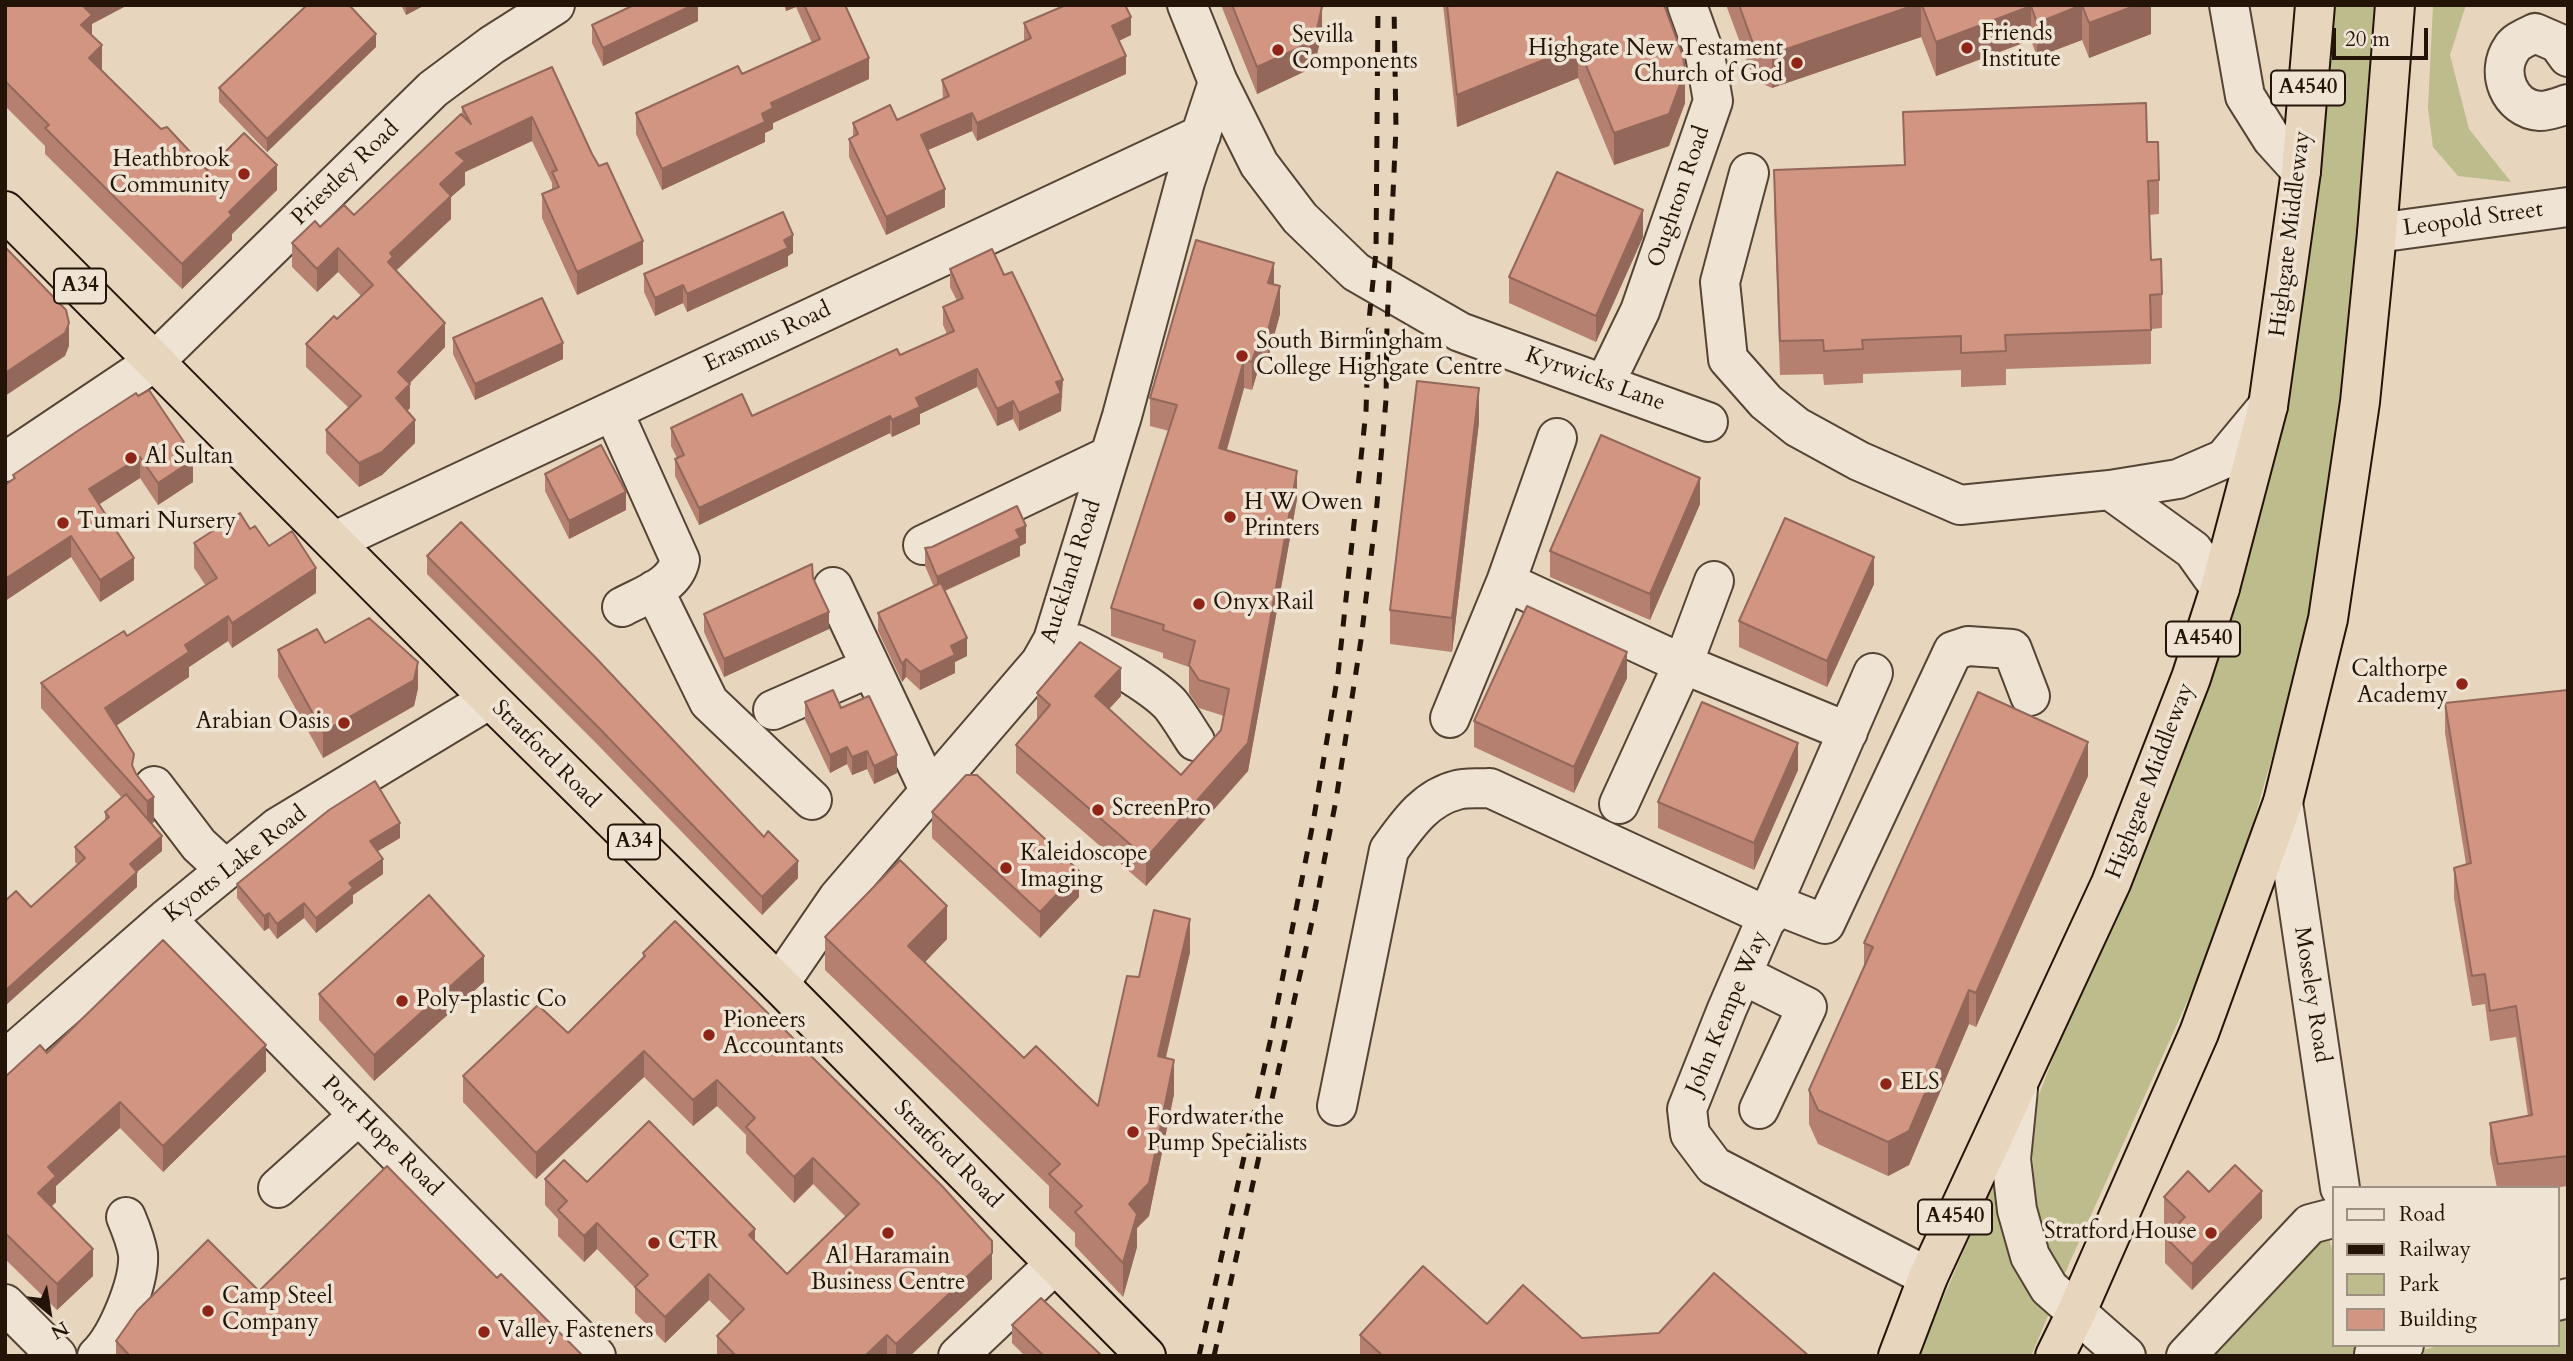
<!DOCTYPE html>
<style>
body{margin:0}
#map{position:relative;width:2573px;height:1361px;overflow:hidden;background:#e7d6bd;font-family:Cardo,serif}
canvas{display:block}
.frame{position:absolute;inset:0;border:7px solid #241407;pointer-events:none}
.legend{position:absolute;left:2332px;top:1186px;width:228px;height:161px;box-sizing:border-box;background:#efe4d4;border:2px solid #9e9182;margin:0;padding:9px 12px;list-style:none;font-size:21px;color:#241407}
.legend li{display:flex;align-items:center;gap:14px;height:35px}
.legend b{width:35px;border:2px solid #9e9182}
.north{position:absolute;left:14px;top:1277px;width:70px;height:70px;-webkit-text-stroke:5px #efe4d4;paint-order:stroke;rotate:150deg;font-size:19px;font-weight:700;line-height:28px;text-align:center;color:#241407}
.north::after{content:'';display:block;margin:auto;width:24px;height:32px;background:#241407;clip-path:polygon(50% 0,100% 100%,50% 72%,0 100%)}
.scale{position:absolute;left:2332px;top:28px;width:96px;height:32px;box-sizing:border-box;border:4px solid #241407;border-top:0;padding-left:9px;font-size:21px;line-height:24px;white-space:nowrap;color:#241407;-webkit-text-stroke:5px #efe4d4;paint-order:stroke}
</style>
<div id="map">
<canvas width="2573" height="1361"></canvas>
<div class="frame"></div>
<ul class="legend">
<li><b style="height:9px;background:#efe4d4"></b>Road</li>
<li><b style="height:9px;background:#241407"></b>Railway</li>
<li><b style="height:19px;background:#bdbc8c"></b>Park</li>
<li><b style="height:19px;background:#d29582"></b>Building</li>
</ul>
<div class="north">N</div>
<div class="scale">20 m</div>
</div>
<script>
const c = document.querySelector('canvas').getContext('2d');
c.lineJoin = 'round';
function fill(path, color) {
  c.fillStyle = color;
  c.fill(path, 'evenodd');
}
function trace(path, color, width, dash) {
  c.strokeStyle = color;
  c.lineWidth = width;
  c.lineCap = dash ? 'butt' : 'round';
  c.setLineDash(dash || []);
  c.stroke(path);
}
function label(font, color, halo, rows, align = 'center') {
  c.font = font + ' Cardo,serif';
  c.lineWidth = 7;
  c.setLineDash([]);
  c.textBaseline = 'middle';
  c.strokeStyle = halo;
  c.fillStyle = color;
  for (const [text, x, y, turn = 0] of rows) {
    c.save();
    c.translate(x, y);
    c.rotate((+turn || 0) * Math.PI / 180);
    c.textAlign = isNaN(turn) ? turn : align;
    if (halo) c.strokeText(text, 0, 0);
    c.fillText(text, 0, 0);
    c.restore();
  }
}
fill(new Path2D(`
 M2333,5H2379L2347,362L2303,648L2237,880L2196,982L2060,1284L2037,1220L2030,1118L2090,962L2220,647Z
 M2433,5H2466L2450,55L2469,129L2511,182L2458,176L2433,147L2428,108Z
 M1997,1174L2051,1309L2031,1356H1918Z
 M2328,1236L2333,1252V1345H2359L2362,1356H2206L2307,1241Z
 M2568,1310V1356H2403L2441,1345H2557V1313Z`), '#bdbc8c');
const minor = new Path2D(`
 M1187,5L1218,82L1259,164L1300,218L1356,272L1460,332L1708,422
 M2229,5L2245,96L2272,139L2301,171
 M2568,57L2558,43L2535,33C2528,37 2516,41 2512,48C2495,72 2509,109 2540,111C2549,111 2559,107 2568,104
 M1749,173L1720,282L1728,359L1766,402L1797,427L1859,461L1960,505L2110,490L2178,479L2224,459L2268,406
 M2377,233L2568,207
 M1605,383L1640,311L1713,101L1705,55L1687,5
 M613,411L680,560C675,586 644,595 622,607
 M5,462L154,362L433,89L492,45L555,5
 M2110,490L2193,550L2220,588
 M335,541L1201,135
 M923,545L1109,456
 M1506,582L1683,664L1848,732
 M833,587L929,790
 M654,590L709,702L812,800
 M1075,644C1100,655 1152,685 1170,704C1179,715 1187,729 1195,741
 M1873,673L1727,1009L1687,1109L1690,1134L1714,1166L1928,1277
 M773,710L869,668
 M1450,718L1506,582L1557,438
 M154,786L199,845L225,869
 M2283,802L2340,1188
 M1619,804L1683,664L1714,581
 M1774,904L1825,924L1953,651L1968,646L2012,649L2030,696
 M166,919L596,1356
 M1743,975L1807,1007L1759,1109
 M779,984L838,898L1040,663L1053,640L1122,416L1185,182L1218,82
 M5,1060L166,919L278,827L490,699
 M2018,1089L2011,1159L2017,1210L2030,1256L2049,1288L2126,1356
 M1337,1106L1389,850C1408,824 1425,798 1457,790C1467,787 1480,789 1490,788L1769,917
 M278,1188L359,1115
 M2557,1301L2568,1298
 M5,1304L57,1356
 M2374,1354L2404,1345
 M97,1356C117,1337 140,1282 138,1254C136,1241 131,1229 126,1217
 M958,1356L1055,1264
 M2186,1356L2310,1224L2333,1218`);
const highway = new Path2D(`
 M5,211L490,699L779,984L1146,1356
 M1898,1356L1928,1277L2111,883L2191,678L2220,588L2268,406L2301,171L2315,5
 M2055,1356L2077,1311L2199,1033L2283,802L2328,619L2360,402L2377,233L2395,5`);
trace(minor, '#554434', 42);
trace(highway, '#241407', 42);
trace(minor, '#efe4d4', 38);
trace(highway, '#e7d6bd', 38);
trace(new Path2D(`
 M1199,1356L1270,1042L1313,823L1338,674L1366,411L1369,320L1376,252L1378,5
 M1214,1356L1315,908L1336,800L1361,640L1376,515L1386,400L1387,325L1396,128L1394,5`), '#241407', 5, [12, 12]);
fill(new Path2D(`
 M5,5L92,24V35L102,70L161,129L207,170L277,190L232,234V240L182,289L45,154V146L5,106Z
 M401,5H425L406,15Z
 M698,5V21L603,66L592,43V25Z
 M784,5H845L869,79L773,123V129L765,133V142L662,190L636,134V113L742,74L812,43L796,7L786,11Z
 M1221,5H1321L1322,33L1314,67L1257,94Z
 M1443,5H1664L1685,103L1669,146L1614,165L1578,78L1457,127Z
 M1726,5H2151V34L2089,58L2082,40L2037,57L2031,40L1936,76L1921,37L1772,88L1754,80Z
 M1024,23L1131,35L1119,41L1126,74L977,141L972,131L928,150L945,207L886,235L849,157V139L853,137V123L897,120L943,99L942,80L1024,41Z
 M376,47L267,152L219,102V88Z
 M552,67L643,264L577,295L542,218V194L552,190V183L532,141L465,172V185L451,197V219L396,271L445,347L409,384L410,408L407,411L415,443L382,475L359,487L326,453V430L349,408L306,367V344L337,319L361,296L338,272L317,292L292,267V243L320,227L354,215L462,116V107Z
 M1903,112L2147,142L2159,180V214L2149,215L2151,260L2162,294V328L2151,329V364L2006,369V385L1961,387V370L1863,374V383L1824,385L1823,374L1780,375L1774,204V170L1904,165Z
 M1643,237L1596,342L1509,303V277Z
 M793,253L788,256V266L687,312L683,303L655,316L644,292V274Z
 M950,269L1063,397H1061V411L1019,431L1013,419L997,426L977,387L920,414V424L892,437L890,433L699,525L675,476V459L677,458L671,446V428L752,416L900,355L947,334L943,325V307L957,301L950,287Z
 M1274,285L1280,314L1268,358L1262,357L1252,390L1244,388L1227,450L1297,499L1248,771L1146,886L1016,773V745L1037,721V693L1121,696L1109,709L1181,775L1221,730L1224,716L1199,708L1189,693V667L1163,658V653L1111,636V608L1169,431L1150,426V398Z
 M453,338L563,359L475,400L453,354Z
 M1479,422L1452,652L1390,644V610Z
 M184,446L193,482L158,505L140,478L99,504L134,580L100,602L71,557L5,601V485L13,479V475Z
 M545,474L626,510L569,539L545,491Z
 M1700,504L1650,620L1550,577V551Z
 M250,529L316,593L232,648L228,641L189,667V677L116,726L136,774L154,797V822L152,823L162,851L137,872V887L6,1005L5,901L31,907L78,865L75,862V847L105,821V812L122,798L41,708V683L127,636L206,586L194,568V543Z
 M1026,543L1020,546V556L945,591L967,656L955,662V673L920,690L906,677L902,682L878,631V613L934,587L925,566V548Z
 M427,556L798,878L762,915L597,744L427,574Z
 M813,578L829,629L724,677L704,632V614Z
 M1874,584L1827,687L1739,647V621Z
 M2567,627H2568V658L2567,654Z
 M325,643L418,688L414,706L323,758L278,677V650Z
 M1627,678L1574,793L1474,747V721Z
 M2568,690V1186L2553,1188H2497L2490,1153V1123L2528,1116L2516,1037L2490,1041L2485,1004L2472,1006L2454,898V868L2466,864L2445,733V703Z
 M805,702L841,708L897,773L874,784L867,769L852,775L847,764L830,773L805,720Z
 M1798,770L1754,870L1658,828V802Z
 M2088,776L1976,1027L1969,1024L1909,1165L1888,1176L1818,1144L1809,1124V1090L1864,966V943Z
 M932,812L1079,897L1040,938L932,838Z
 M400,838L377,851L383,874L353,895V903L316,933L304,918L277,939L269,928L264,931L237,898V884Z
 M825,937L947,939L925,962L1024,1058L1098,1106L1139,977L1190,952L1166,1058L1174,1094L1149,1216L1137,1228V1247L1123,1297L1075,1246V1233L1049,1208V1186L825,970Z
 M643,953L992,1267V1279L910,1356H717V1336L731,1322L709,1300L665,1343L635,1313V1288L597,1249L584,1262L558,1236V1219L545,1205V1179L587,1182L755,1242L787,1274L846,1217L813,1184L794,1203L746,1153V1135L717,1106L693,1126L644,1077L536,1179L463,1102V1076L568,1033L643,958Z
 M484,982L374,1081L319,1020V994Z
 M47,1053L266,1071L163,1172L120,1128L56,1186V1202L51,1207L93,1276L57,1310L5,1259V1077Z
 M2209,1192L2262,1218L2192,1290L2165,1263V1237L2172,1230L2164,1223V1197Z
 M497,1278L583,1356H116V1341L259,1291Z
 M1487,1324L1582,1338L1809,1356H1360V1335Z
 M1012,1325L1102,1356H1025L1012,1343Z`), '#b58070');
fill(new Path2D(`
 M81,5H128L92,24V40L81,50Z
 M406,5H425L406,15Z
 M693,5H698V21L603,66V48Z
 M786,5H796V7L786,11Z
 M1915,5H1921V37L1772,88V54Z
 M2082,5V40L2037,57V23Z
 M2137,5H2151V34L2089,58V23Z
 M2031,6V40L1936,76V42Z
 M1322,7V33L1314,67L1257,94V67Z
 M1131,17V35L1112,44V26Z
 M376,34V47L267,152V139Z
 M102,45V71L89,58Z
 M1578,46V78L1457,127V95Z
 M1126,56V74L977,141V123Z
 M869,58V79L773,123V129L765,133V142L662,190V169L762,114L771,103Z
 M1685,71V103L1669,146L1614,165V133Z
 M972,113V131L921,153V135Z
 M532,117V141L465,172V185L451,197V219L393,273L388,262L390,253L440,184L456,153Z
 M277,165V190L232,234V240L182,289V264L229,212Z
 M945,189V207L886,235V217Z
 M1643,210V237L1596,342V316Z
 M793,235V253L788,256V266L687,312V294L784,240Z
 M643,241V264L577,295V272Z
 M338,248V272L317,292V269Z
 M1274,263V291L1268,283Z
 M683,285V303L655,316V298Z
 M1280,286V314L1268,358V330Z
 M69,323V346L65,356L5,396V373Z
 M445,323V347L398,395V372Z
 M1262,329V357L1252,390V362Z
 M563,343V359L475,400V384Z
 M1244,360V388L1219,476V448Z
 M977,369V387L920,414V424L892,437V420L916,398Z
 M1063,380L1061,411L1019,431V413L1056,382Z
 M410,384V408L396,422V398Z
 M1479,388V422L1452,652V618Z
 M1013,401V419L997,426V409Z
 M890,416V433L699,525V508Z
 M415,420V443L382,475L359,487V463Z
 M140,457V478L89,511V489Z
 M193,460V482L158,505V483Z
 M1297,471V499L1248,771L1146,886V858L1248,743Z
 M1700,478V504L1650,620V594Z
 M626,492V510L569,539V521Z
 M1026,526V543L1020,546V556L937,594V577L1016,530Z
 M71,536V557L5,601V579Z
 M1874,557V584L1827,687V661Z
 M134,558V580L100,602V580Z
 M316,568V593L232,648V623Z
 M829,612V629L724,677V659Z
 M228,616V641L189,667V677L105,733V708L185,645Z
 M967,638V656L955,662V673L920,690V672L951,646Z
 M1627,652V678L1574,793V767Z
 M906,659V677L902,682V664Z
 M418,662V688L414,706L323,758V732Z
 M1121,668V696L1095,724V696Z
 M2088,742V776L1976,1027V993Z
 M1798,743V770L1754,870V843Z
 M847,747V764L830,773V755Z
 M867,751V769L852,775V757Z
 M897,755V773L874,784V766Z
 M154,797V822L147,826V801Z
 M400,823V838L370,856V841Z
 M162,836V851L137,872V887L6,1005V990L130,864Z
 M383,859V874L353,895V903L316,933V918L349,883Z
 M798,861V878L762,915V897Z
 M1079,871V897L1040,938V912Z
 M304,903V918L277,939V924Z
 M947,906V939L908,980V946Z
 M269,913V928L264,931V916Z
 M1190,919V952L1158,1090V1056Z
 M484,956V982L374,1081V1055Z
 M1969,990V1024L1909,1165L1888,1176V1142Z
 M266,1045V1071L163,1172V1146Z
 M644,1051V1077L536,1179V1153Z
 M1174,1060V1094L1149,1216L1137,1228V1247L1123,1297V1263L1129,1204Z
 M717,1080V1106L693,1126V1100Z
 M120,1102V1128L56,1186V1202L38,1219V1193L48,1167Z
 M813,1158V1184L794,1203V1177Z
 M2262,1191V1218L2192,1290V1264Z
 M597,1223V1249L584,1262V1236Z
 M755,1229V1255L749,1235Z
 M992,1241V1279L910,1356H896V1344Z
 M93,1249V1276L57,1310V1284Z
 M709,1274V1300L665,1343V1317Z
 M887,1335V1356H865Z`), '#93685b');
const building = new Path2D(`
 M5,5H82L92,15L81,25L102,45L89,58L161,129L167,127L207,170L244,133L277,165L229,212L232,215L182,264L45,128L49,125L5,81Z
 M307,5H349L376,34L267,139L219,88Z
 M634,5H693L603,48L592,25Z
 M804,5H845L869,58L771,103L773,108L762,114L765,122L662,169L636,113L738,66L742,74L820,39Z
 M1066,5H1125L1131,17L1112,26L1126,56L977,123L972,113L921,135L945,189L886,217L849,139L858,134L853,123L890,105L897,120L949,96L942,80L1031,38L1024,23Z
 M1232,5H1321L1322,7L1314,41L1257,67Z
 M1447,5H1664L1683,56L1685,71L1669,114L1614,133L1578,46L1457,95Z
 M1739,5H1915L1772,54L1754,46Z
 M1922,5H2137L2089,23L2082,5L2037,23L2031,6L1936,42Z
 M552,67L592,154L599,166L607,163L643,241L577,272L542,194L559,187L552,172L557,170L532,117L456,153L465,161L440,184L451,196L390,253L393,257L388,262L445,323L398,372L410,384L396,398L415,420L382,452L359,463L326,430L361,396L306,344L334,316L337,319L373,285L338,248L317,269L292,243L315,221L320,227L344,205L354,215L461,114L471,124L462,107Z
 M2146,103L2147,142H2158L2159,180L2148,181L2151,260L2161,259L2162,294L2150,295L2151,330L2005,335L2006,351L1961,353V336L1862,340L1863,349L1824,351L1823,340L1780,341L1774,170L1905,165L1903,112Z
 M1557,172L1643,210L1596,316L1509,277Z
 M783,212L793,235L784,240L788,248L687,294L683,285L655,298L644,274Z
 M1196,240L1274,263L1268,283L1280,286L1268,330L1262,329L1252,362L1244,360L1219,448L1297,471L1248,743L1146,858L1016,745L1050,705L1037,693L1080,642L1121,668L1095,696L1181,775L1221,730L1229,689L1199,680L1189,665L1195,641L1163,630L1164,625L1111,608L1177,405L1150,398Z
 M5,247L66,310L69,323L65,333L5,373Z
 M992,249L1004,275L1012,272L1027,303L1063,380L1056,382L1061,393L1019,413L1013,401L997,409L977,369L916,398L920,407L892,420L890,416L699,508L675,459L684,455L671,428L742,394L752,416L897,349L900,355L954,331L943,307L963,298L950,269Z
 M542,298L563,343L475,384L453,338Z
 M1417,381L1479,388L1452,618L1390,610Z
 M149,390L184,442L181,443L193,460L158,483L140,457L89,489L134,558L100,580L71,536L5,579V485L15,478L13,475L79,430L136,393L138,396Z
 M1601,435L1700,478L1650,594L1550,551Z
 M601,445L626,492L569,521L545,474Z
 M1017,506L1026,526L1016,530L1020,538L937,577L925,548L932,547Z
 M240,513L250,529L255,526L269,546L292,531L316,568L232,623L228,616L185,645L189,652L105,708L134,754L132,765L136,774L154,797L147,801L41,683L124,631L127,636L217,578L194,543Z
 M1785,518L1874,557L1827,661L1739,621Z
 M461,522L596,658L764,837L768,831L798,861L762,897L597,726L427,556Z
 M812,564L813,578L829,612L724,659L704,614Z
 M941,583L967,638L951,646L955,655L920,672L906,659L902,664L878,613Z
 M1527,606L1627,652L1574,767L1474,721Z
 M369,618L418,662L414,680L323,732L278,650L317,629L325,643Z
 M833,690L841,708L869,696L897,755L874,766L867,751L852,757L847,747L830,755L805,702Z
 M2568,690V1156L2498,1164L2490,1123L2532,1115L2516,1006L2490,1011L2485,974L2472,976L2454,868L2471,863L2445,703Z
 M1978,692L2088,742L1976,993L1969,990L1909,1131L1888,1142L1818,1110L1809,1090L1873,947L1864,943Z
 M1702,702L1798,743L1754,843L1658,802Z
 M966,775H977L1079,871L1040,912L932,812Z
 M375,781L400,823L370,841L383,859L349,883L353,888L316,918L304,903L277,924L269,913L264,916L237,884L329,810Z
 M126,794L162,836L130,864L137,872L6,990L5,901L16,891L31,907L85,858L75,847L109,817L105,812Z
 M900,860L947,906L908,946L1024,1058L1036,1046L1098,1106L1127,976L1139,977L1154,910L1190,919L1158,1056L1174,1060L1149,1183L1129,1204L1137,1214L1123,1263L1075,1212L1082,1206L1049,1174L1060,1164L825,937Z
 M429,895L484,956L374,1055L319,994Z
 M675,921L942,1186L992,1241V1253L896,1344L887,1335L865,1356H736L717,1336L744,1309L709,1274L665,1317L635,1287L648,1275L597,1223L584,1236L558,1210L567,1201L545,1179L564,1160L587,1182L649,1121L755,1229L749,1235L787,1274L859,1204L813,1158L794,1177L746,1127L755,1118L717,1080L693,1100L644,1051L536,1153L463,1076L538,1005L568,1033L645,956L643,953Z
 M163,940L266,1045L163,1146L120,1102L48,1167L56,1176L38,1193L93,1249L57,1284L5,1233V1077L40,1045L47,1053Z
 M2235,1165L2262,1191L2192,1264L2165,1237L2185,1217L2164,1197L2188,1171L2209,1192Z
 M387,1166L497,1278L501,1274L583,1356H130L116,1341L137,1311L208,1240L259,1291Z
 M1423,1266L1487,1324L1523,1285L1582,1338L1659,1333L1714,1273L1809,1356H1383L1360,1335Z
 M1041,1298L1102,1356H1044L1012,1325Z`);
fill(building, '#d29582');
trace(building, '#93685b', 2);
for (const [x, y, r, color] of [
 [1967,48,7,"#8f2418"],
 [1278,50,7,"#8f2418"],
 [1797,63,7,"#8f2418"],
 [244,174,7,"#8f2418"],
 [1242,356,7,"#8f2418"],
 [131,458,7,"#8f2418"],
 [1230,517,7,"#8f2418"],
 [63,523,7,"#8f2418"],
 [1199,604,7,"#8f2418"],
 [2462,684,7,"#8f2418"],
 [344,723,7,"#8f2418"],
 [1098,810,7,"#8f2418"],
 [1006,868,7,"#8f2418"],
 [402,1001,7,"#8f2418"],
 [709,1035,7,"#8f2418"],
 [1886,1084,7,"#8f2418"],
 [1133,1132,7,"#8f2418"],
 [888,1233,7,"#8f2418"],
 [2211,1233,7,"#8f2418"],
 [654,1243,7,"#8f2418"],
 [208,1311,7,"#8f2418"],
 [484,1332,7,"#8f2418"]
]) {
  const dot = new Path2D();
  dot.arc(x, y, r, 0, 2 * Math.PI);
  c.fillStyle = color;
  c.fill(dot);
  trace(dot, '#efe4d4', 2.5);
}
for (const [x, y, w] of [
 [2308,88,74],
 [80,286,52],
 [2203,639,74],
 [634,842,52],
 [1955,1217,74]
]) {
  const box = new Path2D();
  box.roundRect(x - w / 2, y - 17.5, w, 35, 5);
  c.fillStyle = '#efe4d4';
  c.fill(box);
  trace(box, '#241407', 2);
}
label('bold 21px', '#241407', null, [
 ["A4540",2308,88],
 ["A34",80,286],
 ["A4540",2203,639],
 ["A34",634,842],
 ["A4540",1955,1217]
]);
label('23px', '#241407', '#efe4d4', [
 ["Friends",1981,35],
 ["Institute",1981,61],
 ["Sevilla",1292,37],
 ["Components",1292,63],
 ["Highgate New Testament",1783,50,"right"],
 ["Church of God",1783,76,"right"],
 ["Heathbrook",230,161,"right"],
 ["Community",230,187,"right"],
 ["South Birmingham",1256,343],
 ["College Highgate Centre",1256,369],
 ["Al Sultan",145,458],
 ["H W Owen",1244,504],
 ["Printers",1244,530],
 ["Tumari Nursery",77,523],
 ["Onyx Rail",1213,604],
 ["Calthorpe",2448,671,"right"],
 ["Academy",2448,697,"right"],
 ["Arabian Oasis",330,723,"right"],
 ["ScreenPro",1112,810],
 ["Kaleidoscope",1020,855],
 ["Imaging",1020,881],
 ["Poly-plastic Co",416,1001],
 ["Pioneers",723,1022],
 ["Accountants",723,1048],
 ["ELS",1900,1084],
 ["Fordwater the",1147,1119],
 ["Pump Specialists",1147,1145],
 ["Stratford House",2197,1233,"right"],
 ["CTR",668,1243],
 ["Al Haramain",888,1258,"center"],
 ["Business Centre",888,1284,"center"],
 ["Camp Steel",222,1298],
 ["Company",222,1324],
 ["Valley Fasteners",498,1332]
], 'left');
label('23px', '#241407', '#efe4d4', [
 ["Priestley Road",346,174,-44],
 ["Oughton Road",1680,197,-71],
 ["Leopold Street",2473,220,-8],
 ["Highgate Middleway",2291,234,-83],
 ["Erasmus Road",768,338,-25],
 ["Kyrwicks Lane",1595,380,20],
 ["Auckland Road",1072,572,-72],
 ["Stratford Road",545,755,45],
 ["Highgate Middleway",2151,781,-69],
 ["Kyotts Lake Road",236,865,-38],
 ["Moseley Road",2311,995,81],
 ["John Kempe Way",1728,1013,-67],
 ["Port Hope Road",381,1137,45],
 ["Stratford Road",947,1155,45]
]);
</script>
